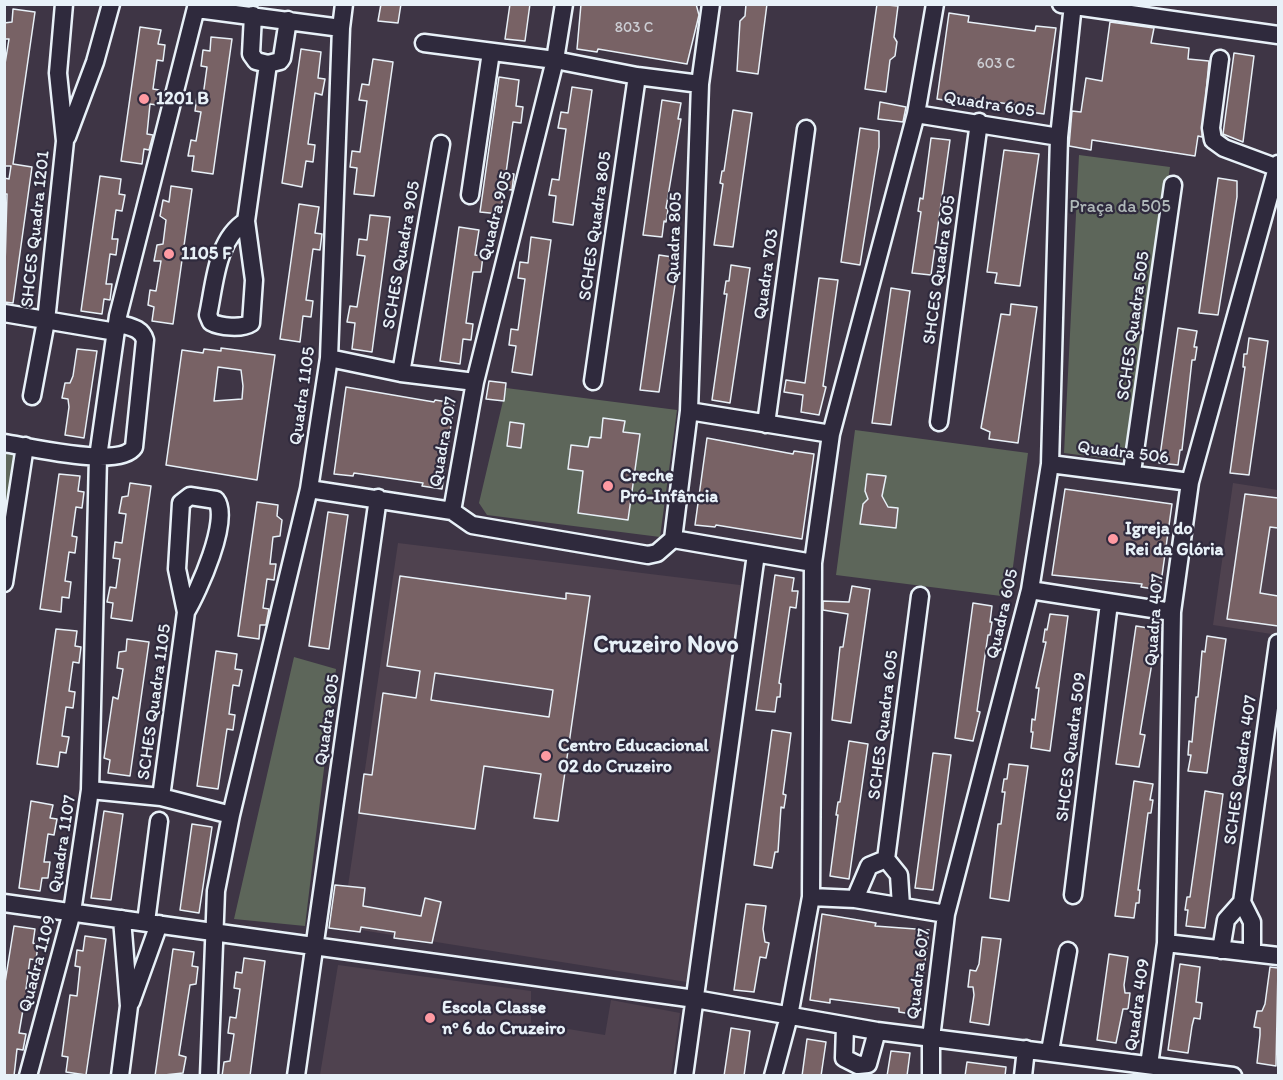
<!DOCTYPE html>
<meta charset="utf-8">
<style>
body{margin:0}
#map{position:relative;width:1283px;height:1080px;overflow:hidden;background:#3e3545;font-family:Itim,sans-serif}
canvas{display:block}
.frame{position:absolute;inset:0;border:6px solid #e8f1f8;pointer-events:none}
</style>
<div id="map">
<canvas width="1283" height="1080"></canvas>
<div class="frame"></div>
</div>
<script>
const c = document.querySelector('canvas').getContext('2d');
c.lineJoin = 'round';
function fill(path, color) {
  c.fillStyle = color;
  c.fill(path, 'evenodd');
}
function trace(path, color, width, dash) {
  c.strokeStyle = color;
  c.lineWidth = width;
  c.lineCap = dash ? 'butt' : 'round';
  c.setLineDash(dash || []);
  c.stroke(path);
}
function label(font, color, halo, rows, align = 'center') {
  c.font = font + ' Itim,sans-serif';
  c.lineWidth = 4.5;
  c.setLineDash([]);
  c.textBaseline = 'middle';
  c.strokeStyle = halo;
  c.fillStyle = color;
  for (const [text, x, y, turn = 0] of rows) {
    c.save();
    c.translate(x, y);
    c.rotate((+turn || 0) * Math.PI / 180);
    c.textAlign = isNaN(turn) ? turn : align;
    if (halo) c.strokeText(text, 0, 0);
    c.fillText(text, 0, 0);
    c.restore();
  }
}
fill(new Path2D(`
 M1233,483L1278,490V635L1213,625Z
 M398,543L748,586L693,983L342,927Z
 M338,965L531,991V1023L605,1035L611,1000L680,1013L671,1075H320Z`), '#4f424f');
fill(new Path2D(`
 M1079,155L1170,167L1126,461L1064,453Z
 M506,388L677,410L660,537L487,515L479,503Z
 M855,430L1028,453L1009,597L836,575Z
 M5,449L16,452L5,520Z
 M294,657L336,669L305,926L234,919Z`), '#5d665a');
const building = new Path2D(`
 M381,4H401L398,23L378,21Z
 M510,4H530L525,41L505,39Z
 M581,4H696L699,15L687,64L598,49L597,52L577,49Z
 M746,4H767L758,74L737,71L740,21L745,16Z
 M877,4L898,6L894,37L897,42L895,56L890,60L886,92L865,89Z
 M13,9L35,12L13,164L32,167L13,303L4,302L7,194H4V178L9,179L11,166H4V70L9,39H4V23L12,22Z
 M949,13L969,16L968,22L1035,31L1036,26L1056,28L1044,114L1024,111V106L958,97L957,102L937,99Z
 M1110,22L1154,28L1151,43L1189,48L1188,59L1209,61L1202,137L1198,136L1195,156L1092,140L1091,150L1069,146L1072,111L1081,112L1086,78L1102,81Z
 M140,27L161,30L158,44L165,45L163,61L157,60L153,89L159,90L157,105L150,104L147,134L153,135L149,150L144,149L142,164L121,161Z
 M211,37L232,39L213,174L192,171L194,156H188L191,140L196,141L201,112L195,111L197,96H203L207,67L201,66L203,50L210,51Z
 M301,49L321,52L318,78L325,79L322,95L315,93L308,144L315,145L313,162L306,161L302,187L282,183Z
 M1234,53L1254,56L1243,142L1223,134Z
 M373,59L393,62L374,196L354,194L357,168L350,167L352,151L360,152L367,101L359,100L362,84L369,85Z
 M499,77L519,80L516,106L523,107L521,123L513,122L506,173L514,174L512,190L504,189L500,214L480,212Z
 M572,87L592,90L573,225L553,222L556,196L549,195L552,179L559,180L566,129L558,128L561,112L568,113Z
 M662,100L681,103L678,119H681L666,208L668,209L666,222L664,221L662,237L643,235Z
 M880,102L906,107L903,122L878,119Z
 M733,110L752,113L733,247L714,245L723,184L720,183L722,171H724Z
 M860,128L879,131V147L860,265L841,262Z
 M931,138L950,140L931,275L912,273L921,212L918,211L920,198L923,199Z
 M1004,150L1039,154L1020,286L995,283L997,273L987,272Z
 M100,176L121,179L119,194L125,195L122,211L116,210L112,239H118L116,255L110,254L106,284H112L110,300L104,299L102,314L81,311Z
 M1218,178L1237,181V197L1218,315L1199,313Z
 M171,186L192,189L173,324L152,321L154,307L148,305L150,290L156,291L161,261H154L157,245L163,244L166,220L160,216L163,200L169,202Z
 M299,204L319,207L315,233L322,234L320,250L313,249L306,300L313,301L311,317L303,316L300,342L280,339Z
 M370,215L390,217L372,352L352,349L355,323L347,322L350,306L357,307L365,256L357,255L359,239L367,240Z
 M459,227L479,230L475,255L483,256L481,272H473L466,323L473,324L471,340L463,339L460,364L440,361Z
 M531,237L551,240L532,375L512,372L516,346L509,345L511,329L518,330L525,279L518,278L520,262L528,263Z
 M659,255L679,258L659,392L640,390Z
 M731,265L750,268L730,403L712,400L727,294H724L726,281H729Z
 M819,278L838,280L823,386L826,387L819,415L801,412L803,395L784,392L786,380L805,383Z
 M891,288L910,291L891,425L872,423Z
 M1011,304L1037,307L1018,443L989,439L990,432L981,428L1001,314L1010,315Z
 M1178,328L1197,331L1194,347H1197L1195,360H1192L1182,450H1180L1178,465L1159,463Z
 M1249,338L1268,341L1249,475L1230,473L1245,367H1243L1244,354H1247Z
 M221,348L275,355L257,480L166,465L182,350L203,353L204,349L221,351ZM218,367L241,370L243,386L242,399L214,401Z
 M77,349L97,351L84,438L65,435L69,407L68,399L62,398L65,383H70L73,376Z
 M489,381L506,383L504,401L486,399Z
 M346,387L434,402L435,400L454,403L442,489L422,486L423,483L354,473L353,476L334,474Z
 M603,418L625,421L623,432L640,434L628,520L578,513L583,471L568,469L571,445L588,447L590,437L601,438Z
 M510,422L524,424L521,448L507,446Z
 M707,438L793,454L794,451L814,454L802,539L716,525L715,527L695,525Z
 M59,474L80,476L78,491L84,492L82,508L76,507L72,536L77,537L75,553L69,552L65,581L71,582L69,598L62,597L61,612L40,609Z
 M867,474L886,476L882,496L888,507L898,508L896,528L860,524L863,504L868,499L865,491Z
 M130,483L151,486L132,621L111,618L113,603L107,602L110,587L116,588L120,559L113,558L115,542L122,543L126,514L119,513L122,497L128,496Z
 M1065,489L1172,504L1160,590L1141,587L1142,584L1052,575Z
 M1245,494L1278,498V528L1270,527L1260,593L1278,596V626L1227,619Z
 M257,502L278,505L277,516L282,520L280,536L273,537L270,564H276L274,580L267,579L263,608L269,609L266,625H260L259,639L238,636Z
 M328,512L348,515L329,649L309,646Z
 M775,575L794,578L792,591H798L796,608L790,607L779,683L781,684L780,697H777L775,712L756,710Z
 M400,576L566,599V593L590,596L558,821L534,818L541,774L484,766L475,829L359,813L364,774L372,775L383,693L416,698L420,671L387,666ZM435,673L553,690L549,717L431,700Z
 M852,586L870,589L851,723L832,720L840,647H843L848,614L823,610V601L849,602Z
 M973,603L992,606L990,622H992L990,635H988L977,711L980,712L973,741L955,738Z
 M1050,614L1068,616L1050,751L1031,748L1033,732H1031L1032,719L1035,720L1039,688H1036L1046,642H1043L1045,629L1047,630Z
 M1136,626L1155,629L1153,644L1155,645L1140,734L1145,735L1139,767L1116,764Z
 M56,629L77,631L75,646L81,647L79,663L73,662L69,691L75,692L73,708L66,707L62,736L69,737L66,753L60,752L58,767L37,764Z
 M1207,636L1226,639L1207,773L1188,771L1191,755H1188L1189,741L1192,742L1196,697H1198L1202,651L1205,652Z
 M127,639L149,642L130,776L108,773L110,760L104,758L113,697L118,699L123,669L117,668L119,652L126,651Z
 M216,651L237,654L235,669L242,670L239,686L233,685L229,714L235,715L233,730L227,729L218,789L197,786Z
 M772,730L791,733L783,794L786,795L784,808L781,807L778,852H775L772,868L754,865Z
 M849,741L868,744L849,879L830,876L838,815H836L838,802H840Z
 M933,753L951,755L933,890L915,888Z
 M1009,764L1028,766L1009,901L990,898L998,824H1001L1005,792H1002L1004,779H1007Z
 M1134,781L1153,784L1150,800H1153L1151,813H1148L1138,890H1140L1139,903H1136L1134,918L1115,916Z
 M1205,791L1223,794L1205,928L1186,926L1188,910H1185L1187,897H1190Z
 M31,801L53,805L50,818L57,819L54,835L48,834L44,862H50L48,878H42L40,891L19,888Z
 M104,811L123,814L111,900L91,898Z
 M192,824L212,827L199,913L180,910Z
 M335,885L365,888L363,906L421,916L425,898L441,902L432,943L394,938L395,932L361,927L360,932L329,928Z
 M746,904L766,906L763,929L765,942L769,943L766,958L760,957L754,992L734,990Z
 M822,914L876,923L875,926L929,930L918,1015L899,1012V1008L830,999V1003L810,1000Z
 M14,926L35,929L33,943L38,945L36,960L30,959L26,989L32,990L30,1005L24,1004L19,1033L26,1034L23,1050L17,1049L14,1076H4V989Z
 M85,936L106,939L86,1075L66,1072L68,1057L62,1056L70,995L77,996L80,967L75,966L77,950L83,951Z
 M982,937L1001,939L989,1025L970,1022L974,995L973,987H968L970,970L976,971L979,964Z
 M173,949L194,952L192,966L198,967L196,984L190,985L179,1055L186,1057L183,1073L155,1076Z
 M1109,954L1128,957L1124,985L1125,993H1130L1128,1009H1123L1116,1043L1097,1040Z
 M244,958L265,961L250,1076H222L224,1062L230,1061L234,1034L228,1033L230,1017L236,1018L240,989L234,988L236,972L242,973Z
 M1180,964L1200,967L1196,1002L1202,1003L1200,1019L1194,1018L1192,1026L1188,1053L1168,1050Z
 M1270,967L1278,968L1276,1066L1257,1063L1260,1035V1028L1254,1027L1257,1011H1262L1265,1004Z
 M731,1028L750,1031L744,1076H724Z
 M807,1039L826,1042L821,1076H802Z
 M891,1051L910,1053L907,1076H887Z
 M967,1062L1006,1067L1005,1076H965Z`);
fill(building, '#786265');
trace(building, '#e8f1f8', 1.5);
const minor = new Path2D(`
 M1061,4L1278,35
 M197,9L341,28
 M253,15L251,54L256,61L268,64L280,61L282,58L288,20
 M424,43L555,60L637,76L700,84
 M1220,59L1211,128L1213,140L1224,148L1278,168
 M916,114L1059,137
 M67,137L95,62L111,4
 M470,195L491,52
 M246,221C216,240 215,283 208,315L211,322C220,327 242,329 251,323L254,280L246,221L268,64
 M4,313L116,332
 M329,358L401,373L475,382
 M401,373L441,144
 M593,381L637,76
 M32,396L46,321L65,141L58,73L64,4
 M689,411L831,434
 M939,422L979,122
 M766,424L806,129
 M4,443C30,447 120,469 134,447L145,340C141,327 129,327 117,323
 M1050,464L1190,482
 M1132,472L1173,185
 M309,489L452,511L475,382L555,60L564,4
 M452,511L472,525L648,555L657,553L673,539L689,411L700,84L711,4
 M673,539L813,563
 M4,583L25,446
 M1030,590L1172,612
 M90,790L161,797L231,815
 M161,797L186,612L177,569L181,503L190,496L216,500C231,519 198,592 186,612
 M886,859L920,596
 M886,859L899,875L901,906
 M1073,895L1109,603
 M811,897L855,899L946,914
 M855,899L869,866L886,859
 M1242,902L1252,922V952
 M4,903L695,999L877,1031L1233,1076
 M146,922L159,821
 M1166,943L1278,956
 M1221,950L1226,920L1242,902L1278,643
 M131,1002L159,924
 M845,1026L844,1058L858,1065L868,1064L877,1031
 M1050,1051L1068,951
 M1149,1065L1166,943L1172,612L1190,482L1278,164
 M28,1076L72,912L90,790L98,457L118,316L197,4
 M120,1076L129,1006L122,919
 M209,1076L216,891L231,815L309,489L329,358L341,28L344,4
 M296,1076L378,498
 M684,1076L756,554
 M773,1076L789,1016L811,897L813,563L831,434L916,114L935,4
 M931,1076V1038L946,914L1030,590L1050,464L1059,137L1073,4
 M1023,1076L1026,1049`);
trace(minor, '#e8f1f8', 21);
trace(minor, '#2f2a3d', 16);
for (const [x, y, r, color] of [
 [144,99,6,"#ff9aa2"],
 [169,254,6,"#ff9aa2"],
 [608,486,6,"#ff9aa2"],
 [1113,539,6,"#ff9aa2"],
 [546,756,6,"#ff9aa2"],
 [430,1018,6,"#ff9aa2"]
]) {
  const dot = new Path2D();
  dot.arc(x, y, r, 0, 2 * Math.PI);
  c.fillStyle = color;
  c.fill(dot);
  trace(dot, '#2f2a3d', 2);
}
label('15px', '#cccdd3', null, [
 ["803 C",634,28],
 ["603 C",996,64]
]);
label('bold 18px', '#e8f1f8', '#2f2a3d', [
 ["1201 B",156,99],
 ["1105 F",181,254],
 ["Creche",620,476],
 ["Pró-Infância",620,497],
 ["Igreja do",1125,529],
 ["Rei da Glória",1125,550],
 ["Centro Educacional",558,746],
 ["02 do Cruzeiro",558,767],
 ["Escola Classe",442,1008],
 ["nº 6 do Cruzeiro",442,1029]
], 'left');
label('18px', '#e8f1f8', '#2f2a3d', [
 ["Quadra 605",989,105,9],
 ["Quadra 905",496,216,-76],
 ["SCHES Quadra 805",596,226,-82],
 ["SHCES Quadra 1201",36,229,-84],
 ["Quadra 805",675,238,-88],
 ["SCHES Quadra 905",402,255,-80],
 ["SHCES Quadra 605",940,270,-82],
 ["Quadra 703",767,274,-82],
 ["SCHES Quadra 505",1134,326,-82],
 ["Quadra 1105",303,396,-82],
 ["Quadra 907",444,442,-80],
 ["Quadra 506",1123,453,7],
 ["Quadra 605",1003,614,-77],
 ["Quadra 407",1155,620,-86],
 ["SCHES Quadra 1105",155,702,-82],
 ["Quadra 805",328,720,-82],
 ["SCHES Quadra 605",884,725,-83],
 ["SHCES Quadra 509",1072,747,-83],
 ["SCHES Quadra 407",1241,770,-82],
 ["Quadra 1107",63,844,-81],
 ["Quadra 1109",38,964,-75],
 ["Quadra 607",919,974,-83],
 ["Quadra 409",1138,1005,-82]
]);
label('18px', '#b0b9b9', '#2f2a3d', [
 ["Praça da 505",1120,207]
]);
label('bold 24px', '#e8f1f8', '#2f2a3d', [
 ["Cruzeiro Novo",666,646]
]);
</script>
